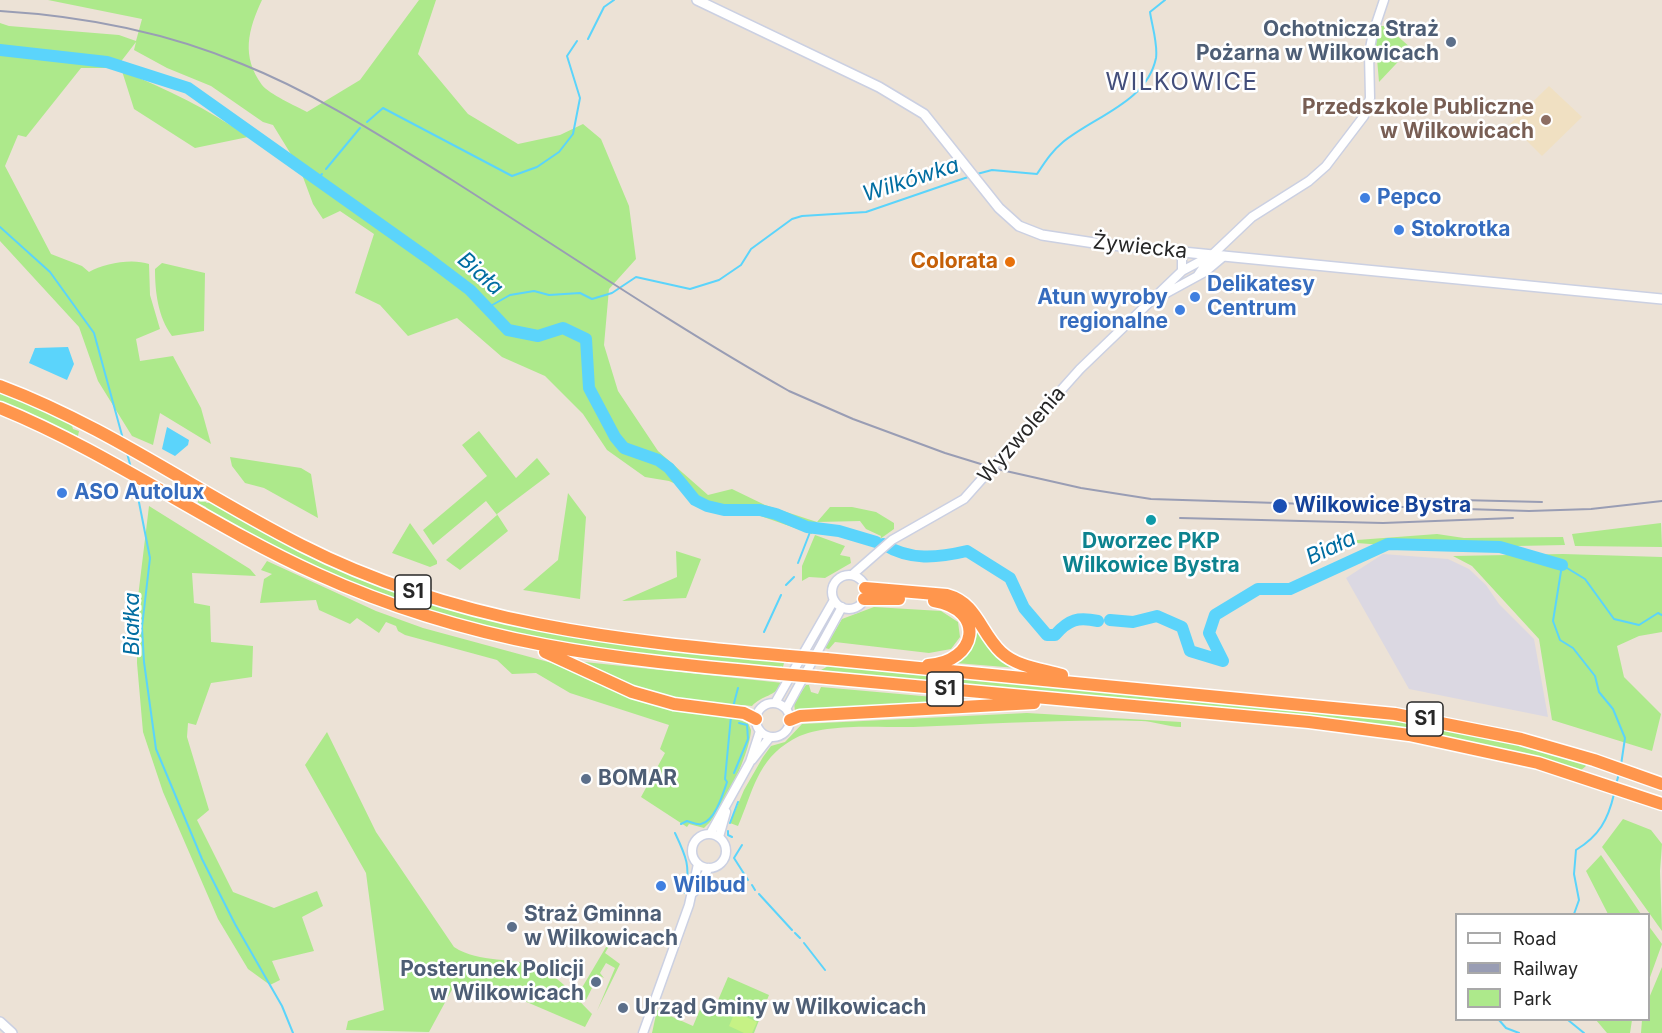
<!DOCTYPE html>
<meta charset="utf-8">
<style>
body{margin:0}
#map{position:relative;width:1662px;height:1033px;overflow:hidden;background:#ece2d6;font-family:Inter,sans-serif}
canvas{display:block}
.legend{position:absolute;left:1455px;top:913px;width:195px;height:108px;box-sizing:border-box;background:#fff;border:2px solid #a9a9a9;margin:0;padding:8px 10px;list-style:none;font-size:18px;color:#272727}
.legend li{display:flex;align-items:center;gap:12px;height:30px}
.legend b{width:30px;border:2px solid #a9a9a9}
</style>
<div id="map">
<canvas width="1662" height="1033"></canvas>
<ul class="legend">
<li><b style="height:8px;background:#fff"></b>Road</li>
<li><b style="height:8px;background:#999db4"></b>Railway</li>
<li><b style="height:16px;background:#ade98b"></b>Park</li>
</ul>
</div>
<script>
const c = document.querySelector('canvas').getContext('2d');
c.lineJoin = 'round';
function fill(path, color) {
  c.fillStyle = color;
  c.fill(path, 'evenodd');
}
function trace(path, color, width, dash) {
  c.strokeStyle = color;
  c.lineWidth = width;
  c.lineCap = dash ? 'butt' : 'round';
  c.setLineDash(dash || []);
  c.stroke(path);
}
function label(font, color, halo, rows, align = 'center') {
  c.font = font + ' Inter,sans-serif';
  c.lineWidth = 5;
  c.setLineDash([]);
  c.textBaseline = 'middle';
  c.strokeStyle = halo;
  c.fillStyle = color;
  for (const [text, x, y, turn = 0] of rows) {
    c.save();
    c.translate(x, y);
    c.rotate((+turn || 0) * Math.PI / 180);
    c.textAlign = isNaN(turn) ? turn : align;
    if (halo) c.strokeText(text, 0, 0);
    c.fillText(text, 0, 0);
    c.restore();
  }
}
fill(new Path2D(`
 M1383,554L1448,559L1469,569L1486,585L1499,604L1534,639L1548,717L1409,689L1346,578Z`), '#dbd8e2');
fill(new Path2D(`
 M1549,86L1582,117L1542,156L1510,124Z`), '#f0e0c2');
fill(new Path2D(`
 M48,0H262C248,30 241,56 262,85C269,94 296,106 307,112L360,80L419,0H436L418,54L468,114L518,144L560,135L583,124L601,139L629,206L636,259L609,289L604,345L618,391L658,451L708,495L732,489L765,505L817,522L830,507H852L876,512L894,523V529L880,539L881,536L866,529L860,521L817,522L812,534L752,513L709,512L691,501L678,485L669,481L645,477L607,450L583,414L545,376L502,357L457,318L408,336L380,305L355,293L374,234L340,211L323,219L313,204L300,169L273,125L263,122L211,86L167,68L134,50L136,42L116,68H81L26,137L18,135L5,166L51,254L82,266L89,272C104,263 133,258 149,264L150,295L160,329L136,339L140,361L173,356L201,408L211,444L160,413L153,445L132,436L98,381L79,327L0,241V23L9,26L119,35L136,41L142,19Z
 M1381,26H1386L1411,48L1379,82L1376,47L1377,29Z
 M122,71C167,89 208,109 248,137L195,148L134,109Z
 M162,263L205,273L204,331L172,336C158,317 155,292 155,269Z
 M0,391L71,422L73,429L79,431L78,436L66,434L0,404Z
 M479,431L516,478L537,458L550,474L497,514L508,531L460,570L446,560L497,515L486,501L433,545L423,530L487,476L462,445Z
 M230,457L301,468L311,474L318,518L264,488L245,483L232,466Z
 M568,493L586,517L580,599L523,590L558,560Z
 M199,497L207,503L213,501L457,611L518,627L592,640L776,659L784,663L783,667L774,669L645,657L540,642L413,608L328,574L208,513L206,507L198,503Z
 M149,506L250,569L256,576L192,573L194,603L210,606L211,642L253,646L252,677L211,683L196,725L188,723L187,737L209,810L197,820L233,892L274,908L317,891L323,906L302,917L314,951L272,961L280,980L270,985L248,969L218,919L163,792L143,732L137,663L138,597Z
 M410,523L437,561V564L430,567L392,553Z
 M1661,523L1662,547L1575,546L1572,534Z
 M1437,534L1464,538L1563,537L1565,545L1421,548L1357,543V540Z
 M815,535L845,546L840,555L850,557L851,563L825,578L809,577L802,581V566Z
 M676,551L701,559L686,598L622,601L677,577Z
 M1563,554L1662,557V632L1639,636L1617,646L1624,677L1661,714L1652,751L1552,720L1539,639L1472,566L1453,556Z
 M267,561L376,611L423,628L552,663L637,700L738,718L739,720L748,723L751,730C750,753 722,814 704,828L689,824L687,827L641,797L665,753L660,749L669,725L570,693L536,673L512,674L497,660L405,635L398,631L396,626L386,622L379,633L357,618L350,624L319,610L316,600L260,603L264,579L272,574L261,570Z
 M874,607L941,611L958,622L960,637L951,649L929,653L835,642L829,649L825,648L842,619Z
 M975,625L1017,668L956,663C972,653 974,643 975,625Z
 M575,661L783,683C775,697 762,695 752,706L742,705L741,708L676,700L640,691Z
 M832,664L1356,713L1485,735L1583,761L1586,766L1580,771L1512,751L1446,737L830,674L821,670Z
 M806,685H809L811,692L818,694L821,687L989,702L795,711L794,703Z
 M1027,713L1181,722V727C1167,727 1154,721 1141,721C1065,719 989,724 913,727C879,728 822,722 792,740C757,760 753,792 738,826L730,823L744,790L763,757L771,746L785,742L802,724Z
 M327,732L376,832L454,947C480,964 513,956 540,968C560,977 577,999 592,1014L585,1027L522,1000L455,984L429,1032L346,1030L348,1021L384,1010L366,873L305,765Z
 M1623,819L1651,830L1662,844L1660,871L1662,931L1602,847Z
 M1601,855L1641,914H1608L1586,871Z
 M1648,925L1662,944L1649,980H1648Z
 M609,942L611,943L605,953L620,964L597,1011L615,968L606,963L600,973L604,978L596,974L589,985L592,988L586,1000L580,995V991Z
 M1662,967V1033H1641L1642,1020H1648L1649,998Z
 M728,977L769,995L754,1033H652L657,1010L693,1026L704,1000L716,1005Z
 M1596,1020H1632L1630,1033H1607Z`), '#ade98b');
fill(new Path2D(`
 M735,1012L757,1022L752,1033H744L729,1026Z`), '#c6f285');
fill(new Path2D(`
 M68,347L74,364L67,380L29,363L35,348Z
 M167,427L189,440L188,445L175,456L162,449Z`), '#5bd4fb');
trace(new Path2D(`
 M588,39L604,7L614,0
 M367,122L383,108L512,176L537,167L559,152L573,134L580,98L567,56L577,41
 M326,169L360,128
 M977,174L992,170L1037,174C1045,162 1052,151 1063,142C1095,116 1147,102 1156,58C1158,44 1152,26 1150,12L1165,0
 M317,180L322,174
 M0,227L50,272L94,333L123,439
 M487,308L510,295L534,291L549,295L580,293L592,299L612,293L636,277L690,289L719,280L741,265L751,249L792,219L802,216L866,212L968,177
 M127,453L131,468
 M135,482L150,558L142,627L144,662L156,749L202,859L235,924L282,1006L293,1033
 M798,563L812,527
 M786,585L794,577
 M764,632L781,595
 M733,707L738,688
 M1621,765L1625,738L1613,709L1599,692L1595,676L1573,648L1560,640L1553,621L1562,565L1585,579L1614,619L1639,625L1658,613L1662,615
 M734,773L748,739L747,725L739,723
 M1616,785L1619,773
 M730,823L738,802
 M681,824L687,821C691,822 697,825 701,824C715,821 723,794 727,782L725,779L731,716
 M728,831V835L732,837
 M675,833C686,856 691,867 685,893
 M742,845L734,858L748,880
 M752,885L755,890
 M759,894L792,930
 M1574,914L1579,900L1574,874L1576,850C1599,836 1608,820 1614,794
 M795,933L800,938
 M804,943L825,970
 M1499,1020L1506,1028L1519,1033
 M1568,1020L1584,1033`), '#5bd4fb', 2);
trace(new Path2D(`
 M0,50L107,62L188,88L429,259L470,290L508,330L538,336L563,328L586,339L589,388L615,437L624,448L658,460L669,468L695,500L707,506L724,510H760L776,514L807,527L839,531L876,542
 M883,544C910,561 937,558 967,551L1010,578L1024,608L1047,635H1055C1069,619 1078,617 1098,621
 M1110,620L1133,622L1157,616L1182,627L1190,651L1223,661L1209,633L1215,615L1258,589H1290L1388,544L1500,547L1562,565`), '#5bd4fb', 12);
const tertiary = new Path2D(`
 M1176,251L1182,258V271
 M1198,275L1212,255L1252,217L1309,181L1326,166L1364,116L1370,98L1369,53L1373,33L1384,0
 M1161,296L1205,272L1224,256
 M832 592a17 17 0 1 1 34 0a17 17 0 1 1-34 0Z
 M852,575L892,540L964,499L1080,369L1182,271L1212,255
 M775,703L834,600
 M756 720a17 17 0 1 1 34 0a17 17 0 1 1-34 0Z
 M786,709L842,607
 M752,760L770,737
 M692 851a17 17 0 1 1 34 0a17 17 0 1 1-34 0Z
 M710,834L750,762L760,731
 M719,837L726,812
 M694,892L709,868
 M643,1033L689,905L698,864`);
const secondary = new Path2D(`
 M697,0L879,87L924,114L999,208L1019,226L1042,235L1101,244L1662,299
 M0,1022L12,1033`);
const motorway = new Path2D(`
 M0,386C107,426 200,494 301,545C456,624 619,641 789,656
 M0,408C111,453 208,525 317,574C473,645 612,659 780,674
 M865,588L947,595C977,603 980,632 1001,652C1017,667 1041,669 1062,675
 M864,599H899
 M545,652L632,692L674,704L744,713L756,719
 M826,659L1395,714L1521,739L1594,760L1662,784
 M928,665C977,662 987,610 934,601
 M816,677L1309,722L1409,735L1538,763L1662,804
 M790,720L800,716L1034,703`);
trace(tertiary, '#cbd0e2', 11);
trace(secondary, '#cbd0e2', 12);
trace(motorway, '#fff', 15);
trace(tertiary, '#fff', 8);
trace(secondary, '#fff', 9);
trace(motorway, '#ff964d', 12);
trace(new Path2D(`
 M0,11C82,16 166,32 242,64C317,94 384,138 452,180C564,251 674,326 789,391L853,419L945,453L997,469L1081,488L1151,499L1529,511L1591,509L1662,501
 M1419,499L1542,502
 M1180,518L1383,523L1513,518`), '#999db4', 2);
const motorwayBridge = new Path2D(`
 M789,656L826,659
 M780,674L816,677`);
trace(motorwayBridge, '#fff', 15, []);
trace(motorwayBridge, '#ff964d', 12);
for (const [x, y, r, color] of [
 [1451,42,6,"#5c6f8a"],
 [1546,120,6,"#8d6e63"],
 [1365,198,6,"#3f7fe0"],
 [1399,230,6,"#3f7fe0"],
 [1010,262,6,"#e8710a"],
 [1195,297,6,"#3f7fe0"],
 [1180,310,6,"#3f7fe0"],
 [62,493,6,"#3f7fe0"],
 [1280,506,8,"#1a4fb4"],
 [1151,520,6,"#0f9aa8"],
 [586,779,6,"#5c6f8a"],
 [661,886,6,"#3f7fe0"],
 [512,927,6,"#5c6f8a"],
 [596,982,6,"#5c6f8a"],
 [623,1008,6,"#5c6f8a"]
]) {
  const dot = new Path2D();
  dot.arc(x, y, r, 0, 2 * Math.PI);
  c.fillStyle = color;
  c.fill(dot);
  trace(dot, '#fff', 2);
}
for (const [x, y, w] of [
 [413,592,36],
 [945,689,36],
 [1425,719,36]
]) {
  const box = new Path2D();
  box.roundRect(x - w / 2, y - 17, w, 34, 4.5);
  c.fillStyle = '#fff';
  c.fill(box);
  trace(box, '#272727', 1.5);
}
label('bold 20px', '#272727', null, [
 ["S1",413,592],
 ["S1",945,689],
 ["S1",1425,719]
]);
label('bold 21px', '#4e5e75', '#fff', [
 ["Ochotnicza Straż",1439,30,"right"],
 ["Pożarna w Wilkowicach",1439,54,"right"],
 ["BOMAR",598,779],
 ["Straż Gminna",524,915],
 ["w Wilkowicach",524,939],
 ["Posterunek Policji",584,970,"right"],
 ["w Wilkowicach",584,994,"right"],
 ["Urząd Gminy w Wilkowicach",635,1008]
], 'left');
label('bold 21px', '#785e54', '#fff', [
 ["Przedszkole Publiczne",1534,108],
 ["w Wilkowicach",1534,132]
], 'right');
label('bold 21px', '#366cbe', '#fff', [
 ["Pepco",1377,198],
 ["Stokrotka",1411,230],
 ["Delikatesy",1207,285],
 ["Centrum",1207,309],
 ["Atun wyroby",1168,298,"right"],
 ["regionalne",1168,322,"right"],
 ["ASO Autolux",74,493],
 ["Wilbud",673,886]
], 'left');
label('21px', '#272727', '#fff', [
 ["Żywiecka",1140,247,6],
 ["Wyzwolenia",1022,435,-49]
]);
label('bold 21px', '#c56008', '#fff', [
 ["Colorata",998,262]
], 'right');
label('bold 21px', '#164399', '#fff', [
 ["Wilkowice Bystra",1294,506]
], 'left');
label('bold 21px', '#0d838f', '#fff', [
 ["Dworzec PKP",1151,542],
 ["Wilkowice Bystra",1151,566]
]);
label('italic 22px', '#006da1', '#fff', [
 ["Wilkówka",911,180,-18],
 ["Biała",480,274,42],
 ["Biała",1331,548,-25],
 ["Białka",132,624,-90]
]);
c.letterSpacing = '1.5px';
label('24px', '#434e7b', '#fff', [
 ["WILKOWICE",1182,83]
]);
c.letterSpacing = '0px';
</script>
